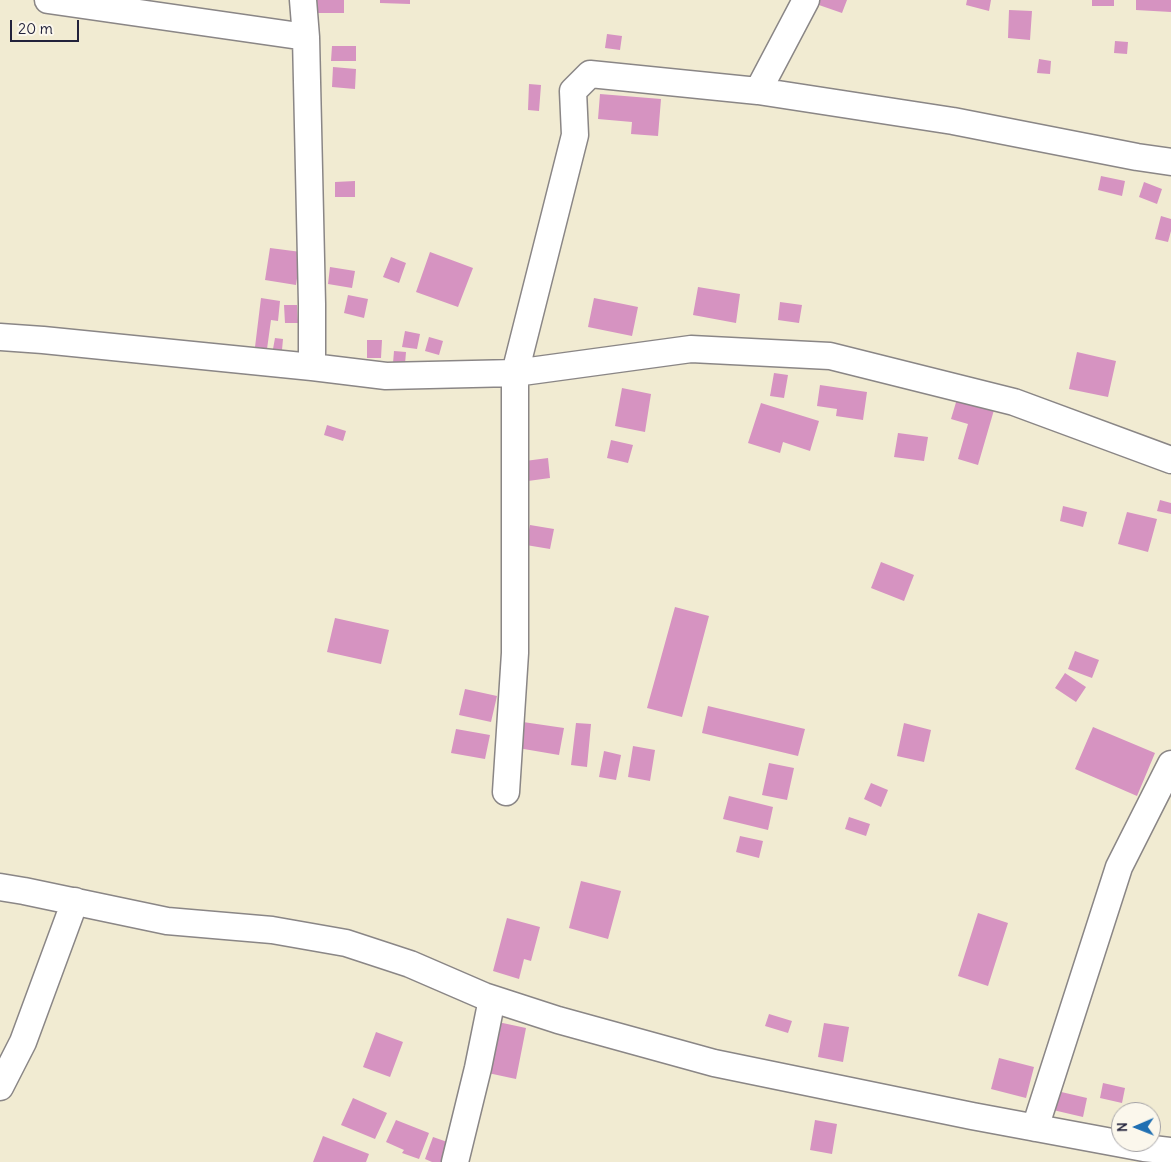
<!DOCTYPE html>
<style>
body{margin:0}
#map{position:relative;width:1171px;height:1162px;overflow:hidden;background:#f1ebd2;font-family:Delius,sans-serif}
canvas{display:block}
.north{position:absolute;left:1111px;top:1102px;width:50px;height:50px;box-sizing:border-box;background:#fbf7ec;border:1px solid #a4a2a5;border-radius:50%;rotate:269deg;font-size:14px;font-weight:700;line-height:20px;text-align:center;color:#22223b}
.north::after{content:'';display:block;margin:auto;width:18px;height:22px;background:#1f6fb2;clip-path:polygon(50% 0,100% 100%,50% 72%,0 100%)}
.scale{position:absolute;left:10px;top:20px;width:69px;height:22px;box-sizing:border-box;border:2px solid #22223b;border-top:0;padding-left:6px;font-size:15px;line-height:18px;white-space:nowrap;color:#22223b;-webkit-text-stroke:4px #fbf7ec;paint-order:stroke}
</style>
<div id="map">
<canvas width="1171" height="1162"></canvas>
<div class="north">N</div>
<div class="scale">20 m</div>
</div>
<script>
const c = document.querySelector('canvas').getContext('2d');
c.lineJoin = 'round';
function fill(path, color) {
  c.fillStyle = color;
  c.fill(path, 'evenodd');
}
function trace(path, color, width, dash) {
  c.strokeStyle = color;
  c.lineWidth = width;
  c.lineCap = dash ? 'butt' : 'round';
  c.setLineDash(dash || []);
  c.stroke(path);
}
fill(new Path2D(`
 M317,0H344V13H317Z
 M380,0H410V4L380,3Z
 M817,0H847L842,13L816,4Z
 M967,0H991L989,11L966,5Z
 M1092,0H1114V6H1092Z
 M1136,0H1171V12L1136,10Z
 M1009,10L1032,11L1030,40L1008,38Z
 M607,34L622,36L620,50L605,48Z
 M1115,41L1128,42L1127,54L1114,53Z
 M332,46H356V61H331Z
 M1039,59L1051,61L1050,74L1037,73Z
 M333,67L356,69L355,89L332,87Z
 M529,84L541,85L539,111L528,110Z
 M600,94L661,99L658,136L631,134L632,122L598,119Z
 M1101,176L1125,181L1122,196L1098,190Z
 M355,181V197H335V182Z
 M1144,182L1162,189L1157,204L1139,197Z
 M1161,216L1171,219V231L1168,242L1155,239Z
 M270,248L301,252L296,285L265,280Z
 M430,252L473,268L458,307L416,292Z
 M391,257L406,263L399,283L383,277Z
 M330,267L355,271L352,288L328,284Z
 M698,287L740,294L736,323L693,315Z
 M348,295L368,299L364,318L344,313Z
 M261,298L280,301L278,321L271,320L267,349L255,347Z
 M594,298L638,307L632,336L588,327Z
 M780,302L802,305L799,323L778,320Z
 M284,305H297L298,323H285Z
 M405,331L420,334L417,349L402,347Z
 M429,337L443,341L439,355L425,351Z
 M275,338L283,339L282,350L273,349Z
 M367,340H382L381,358H367Z
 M394,351L406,352L405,364L393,363Z
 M1077,352L1116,361L1108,397L1069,389Z
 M774,373L788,375L784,398L770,396Z
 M820,385L867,392L863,420L836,416L837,409L817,406Z
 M622,388L651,394L645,432L615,426Z
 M957,399L994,410L978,465L958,459L968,424L951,419Z
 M761,403L819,421L810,451L783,442L780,453L748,443Z
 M327,425L346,431L343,441L324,435Z
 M898,433L928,437L924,461L894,457Z
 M611,440L633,445L628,463L607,458Z
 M548,458L550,478L528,481L525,461Z
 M1160,500L1171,503V514L1157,511Z
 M1063,506L1087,512L1083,527L1060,521Z
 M1127,512L1157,519L1148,552L1118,544Z
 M530,525L554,529L550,549L526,545Z
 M881,562L914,575L904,601L871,588Z
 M675,607L709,616L682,717L647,708Z
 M335,618L389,630L381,664L327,652Z
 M1075,651L1099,660L1092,678L1068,669Z
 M1065,673L1086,687L1076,702L1055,688Z
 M465,689L497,696L491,722L459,715Z
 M708,706L805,729L798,756L702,733Z
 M523,722L564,728L559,755L518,748Z
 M576,723L591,724L587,767L571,765Z
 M904,723L931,730L924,762L897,756Z
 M1093,727L1155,753L1137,796L1075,769Z
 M456,729L490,735L485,759L451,753Z
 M633,746L655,750L650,781L628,777Z
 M604,751L621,755L616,780L599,777Z
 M769,763L794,768L787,800L762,795Z
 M871,783L888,790L881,807L864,799Z
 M729,796L773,807L768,830L723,819Z
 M849,817L870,824L866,836L845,829Z
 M740,836L763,841L759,858L736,852Z
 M581,881L621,891L608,939L569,928Z
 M978,913L1008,923L988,986L958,976Z
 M507,918L540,927L531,961L524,959L519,979L493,971Z
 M769,1014L792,1021L788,1033L765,1026Z
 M498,1022L526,1028L516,1079L488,1073Z
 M824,1023L849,1027L843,1062L818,1057Z
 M376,1032L403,1042L390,1077L363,1067Z
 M999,1058L1034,1067L1026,1098L991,1089Z
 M1103,1083L1125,1088L1122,1103L1100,1098Z
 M1057,1091L1087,1098L1083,1117L1053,1110Z
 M353,1098L387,1113L375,1139L341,1125Z
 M396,1120L429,1133L419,1159L402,1153L404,1150L386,1142Z
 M815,1120L837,1124L832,1154L810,1150Z
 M323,1136L369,1154L366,1162H313Z
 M433,1137L456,1145L450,1162H432L425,1159Z`), '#d693c1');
const minor = new Path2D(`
 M48,0L306,37
 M303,0L306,37L312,304V367
 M758,91L953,121L1137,157L1171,162
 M0,337L43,340L312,367L386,376L515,373L691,349L830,356L1014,402L1171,460
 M506,792L515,653V373L575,135L573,91L590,74L758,91L806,0
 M0,887L24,891L167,921L272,930L346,943L410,964L484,996L558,1020L714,1063L972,1116L1144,1148L1171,1151
 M0,1087L23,1042L75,901
 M1035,1128L1119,867L1171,764
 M455,1162L478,1068L492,999`);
trace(minor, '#8a8686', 29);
trace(minor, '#fff', 26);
</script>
